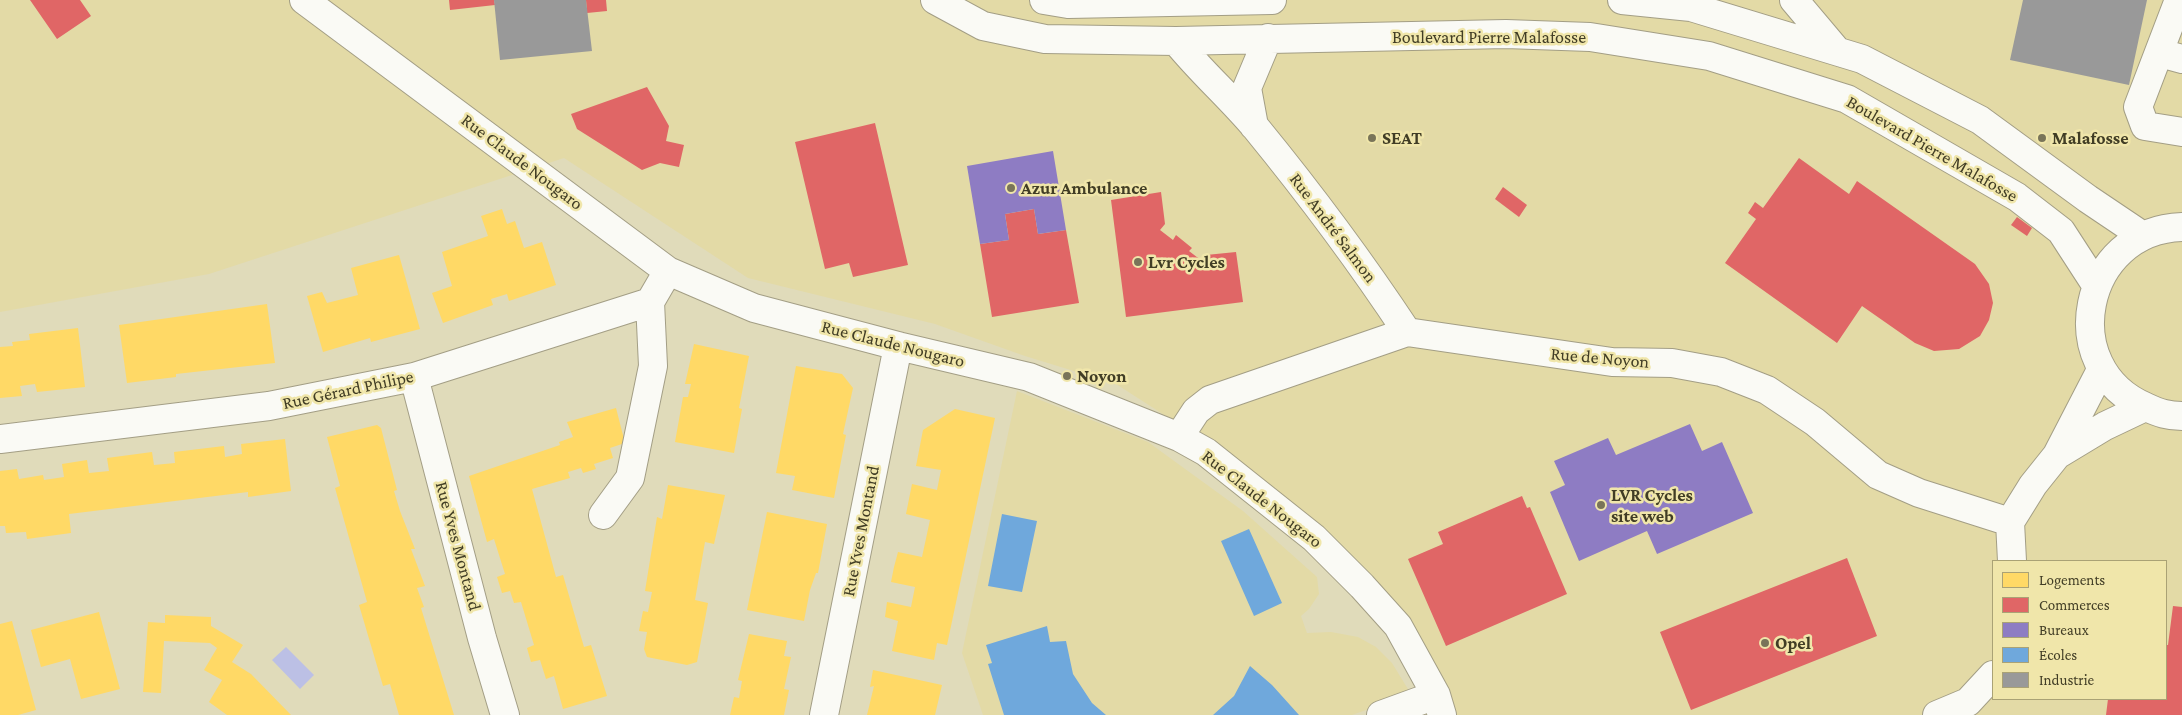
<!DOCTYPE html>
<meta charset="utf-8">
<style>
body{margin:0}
#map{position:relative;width:2182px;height:715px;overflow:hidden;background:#e0dbba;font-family:"Crimson Pro",serif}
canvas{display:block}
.legend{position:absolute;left:1992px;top:560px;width:175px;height:140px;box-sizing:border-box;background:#f0e6aa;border:1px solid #aaa275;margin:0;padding:6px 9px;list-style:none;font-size:15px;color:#413d25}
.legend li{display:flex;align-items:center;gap:10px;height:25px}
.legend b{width:25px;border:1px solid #aaa275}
</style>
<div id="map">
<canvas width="2182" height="715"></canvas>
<ul class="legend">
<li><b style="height:14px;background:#ffd966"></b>Logements</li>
<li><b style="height:14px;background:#e06666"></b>Commerces</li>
<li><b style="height:14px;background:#8e7cc3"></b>Bureaux</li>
<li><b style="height:14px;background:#6fa8dc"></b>Écoles</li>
<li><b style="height:14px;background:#999"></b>Industrie</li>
</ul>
</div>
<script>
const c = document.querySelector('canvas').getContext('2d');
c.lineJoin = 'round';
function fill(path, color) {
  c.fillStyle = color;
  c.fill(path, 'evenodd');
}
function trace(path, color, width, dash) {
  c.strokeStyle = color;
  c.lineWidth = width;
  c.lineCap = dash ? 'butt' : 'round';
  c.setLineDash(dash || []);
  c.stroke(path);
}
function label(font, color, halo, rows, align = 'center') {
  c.font = font + ' "Crimson Pro",serif';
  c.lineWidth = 5;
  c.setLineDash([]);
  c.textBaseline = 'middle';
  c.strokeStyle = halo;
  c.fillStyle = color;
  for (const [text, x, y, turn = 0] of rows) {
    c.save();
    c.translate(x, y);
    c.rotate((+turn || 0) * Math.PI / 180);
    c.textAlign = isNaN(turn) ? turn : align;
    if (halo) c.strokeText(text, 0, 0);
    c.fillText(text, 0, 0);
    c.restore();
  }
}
fill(new Path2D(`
 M0,0H2182V715H1447L1431,676L1228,456L1116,384L1025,356L935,324L748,278L564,158L209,274L0,312ZM1993,561H2166V699H1993Z
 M1017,391L1148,442L1243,511L1317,577L1319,594L1309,609L1301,616L1307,633L1331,632L1358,637L1376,647L1392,663L1411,694L1352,715H983L962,653Z`), '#e3daa6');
fill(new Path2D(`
 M286,647L314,675L300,689L272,660Z`), '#bcc0e5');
fill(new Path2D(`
 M502,209L507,224L515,221L524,248L542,242L556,285L509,301L507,294L491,299L493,305L443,323L432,293L452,286L442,252L488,236L481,216Z
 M399,255L420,329L371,342L370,338L323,352L307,296L322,292L327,303L358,295L351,268Z
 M267,304L275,363L176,374V377L127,383L119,325Z
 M78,328L85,387L37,392L35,384L20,386L22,396L0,398V347L13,346L12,342L30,340L29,334Z
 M694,344L749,356L739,408L742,409L734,453L675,442L683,397H688L691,384H685Z
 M796,366L842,374L853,388L843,434L846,435L834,498L792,490L795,476L776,473Z
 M616,408L625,443L610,448L613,458L594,464L596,469L583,473L581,468L568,472L570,478L532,489L556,577L563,575L584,647L591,645L607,696L563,709L554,676L546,679L540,660L531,662L527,648L534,645L521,602L514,603L510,591L502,593L497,577L505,574L494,539L487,542L469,476L560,445L559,442L573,437L567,422Z
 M955,409L995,418L947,645L937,643L934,660L892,651L898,621L885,617L887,602L911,607L915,587L891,582L894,567L898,552L922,557L930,520L906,514L912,484L937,490L941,470L916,466L923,430Z
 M377,425L381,428L397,490L394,491L400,511L415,549H411L425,586L417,588L424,607L421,608L454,715H399L390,684L383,686L359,605L367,602L335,488L340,486L327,437Z
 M285,439L291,491L248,497V492L69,514L71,533L27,539L26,532L6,533L5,526H0V471L17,469L19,479L43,475L44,480L64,477L62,464L87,460L89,473L109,471L107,458L152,452L154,465L175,463L174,452L224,446L225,457L242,454L241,444Z
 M668,485L725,495L714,544L705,542L695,600L708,603L697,662L687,665L647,657L644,649L647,632L639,631L643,611L648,612L652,592L645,591L657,517L662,519Z
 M767,512L827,524L818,573H816L810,590L804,621L747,610Z
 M99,612L120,689L81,699L70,659L41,667L31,630Z
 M165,615L211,617V626L243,645L232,662L251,674L291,715H227L209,702L222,680L204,670L217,648L210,643L164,641L161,693L143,692L148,622L165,623Z
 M12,621L36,710L18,715H0V624Z
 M749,634L787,641L784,656L791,657L784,689L789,690L784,715H730L734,697L739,698L742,681L738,680Z
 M873,670L942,685L935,715H867L874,686L870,687Z`), '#ffd966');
fill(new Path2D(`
 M30,0H80L91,16L57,39Z
 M449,0H494L495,5L450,10Z
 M586,0H606L607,11L587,13Z
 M647,87L669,126L666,141L684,145L679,167L660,163L642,170L577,129L571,114Z
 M875,123L908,265L853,277L849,263L825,269L795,142Z
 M1799,158L1849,194L1857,181L1975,264L1989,284L1993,303L1989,320L1980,336L1959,349L1934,351L1915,343L1862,306L1837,343L1725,263L1756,219L1748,213L1755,202L1763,208Z
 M1503,187L1527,205L1519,217L1495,199Z
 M1161,192L1165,224L1160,230L1173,240L1176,235L1192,248L1189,251L1202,261L1206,255L1236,252L1243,302L1126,317L1111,200Z
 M1034,209L1038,234L1066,230L1079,303L992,317L980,244L1009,240L1005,214Z
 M2017,217L2032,228L2027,236L2011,225Z
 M1522,496L1527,508L1530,507L1567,594L1446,646L1408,559L1443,544L1438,532Z
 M1847,558L1877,636L1691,710L1660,632Z
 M2173,606L2182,607V715H2106L2108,699H2166V645H2168Z`), '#e06666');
fill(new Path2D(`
 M1053,151L1066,230L1038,234L1034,209L1005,214L1009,240L980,244L967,166Z
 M1690,424L1702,451L1722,442L1753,513L1657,554L1647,531L1579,561L1550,492L1565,485L1554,461L1608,438L1616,455Z`), '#8e7cc3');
fill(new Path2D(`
 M1002,514L1037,521L1022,592L988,586Z
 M1249,529L1282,603L1254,616L1221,541Z
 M1047,626L1050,642L1066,641L1073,674L1092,703L1106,715H1004L988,664L992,663L986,645Z
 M1250,666L1272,685L1299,715H1213L1234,696Z`), '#6fa8dc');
fill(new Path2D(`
 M494,0H586L592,51L500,60Z
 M2023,0H2147L2129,85L2010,60Z`), '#999');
const minor = new Path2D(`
 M304,0L668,271L754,308L898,346L1029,377L1179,437L1206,452L1314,538L1362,586L1398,626L1436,695L1442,715
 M935,0L983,26L1045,39L1176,41L1506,34L1590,37L1709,56L1847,99L2017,197L2061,231L2096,285
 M1044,0L1068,4L1272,0
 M1622,0L1691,7L1862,59L1980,120L2088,199L2143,236
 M1794,0L1837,51
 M2182,3L2177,5L2138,107L2145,126L2182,132
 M1176,41C1201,72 1231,98 1256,128C1310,194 1360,261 1407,332
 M2160,53L2182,59
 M1254,126L1247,88L1268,38
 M2182,227C2082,230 2054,368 2146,407C2159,413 2168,416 2182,416
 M414,377L482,638L505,715
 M1179,437L1196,411L1210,400L1407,332L1612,362L1672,363L1721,372L1767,390L1815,422L1878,475L1919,493L2010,522
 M0,439L269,406L414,377L650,302L668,271
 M2057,455L2105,426L2145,407
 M603,515L630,478L653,366L650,302
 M2012,561L2010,522L2033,485L2057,455L2101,370
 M824,715L898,346
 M1381,715L1436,695
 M1937,715L1968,702L1993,675`);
trace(minor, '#a39e85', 30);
trace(minor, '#fafaf5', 28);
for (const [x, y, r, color] of [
 [1372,138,5,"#797459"],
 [2042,138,5,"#797459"],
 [1011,188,5,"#797459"],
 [1138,262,5,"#797459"],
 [1067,376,5,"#797459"],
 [1601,505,5,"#797459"],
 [1765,643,5,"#797459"]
]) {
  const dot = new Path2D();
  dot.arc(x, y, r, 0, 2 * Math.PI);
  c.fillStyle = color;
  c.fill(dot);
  trace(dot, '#f0e6aa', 2);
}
label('18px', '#413d25', '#f0e6aa', [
 ["Boulevard Pierre Malafosse",1489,37],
 ["Boulevard Pierre Malafosse",1932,149,30],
 ["Rue Claude Nougaro",522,162,37],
 ["Rue André Salmon",1333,228,53],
 ["Rue Claude Nougaro",893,344,14],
 ["Rue de Noyon",1600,358,5],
 ["Rue Gérard Philipe",348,390,-12],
 ["Rue Claude Nougaro",1262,499,38],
 ["Rue Yves Montand",861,531,-79],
 ["Rue Yves Montand",458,546,75]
]);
label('bold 18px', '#413d25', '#f0e6aa', [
 ["SEAT",1382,138],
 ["Malafosse",2052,138],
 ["Azur Ambulance",1021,188],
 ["Lvr Cycles",1148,262],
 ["Noyon",1077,376],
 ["LVR Cycles",1611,495],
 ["site web",1611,516],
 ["Opel",1775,643]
], 'left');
</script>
